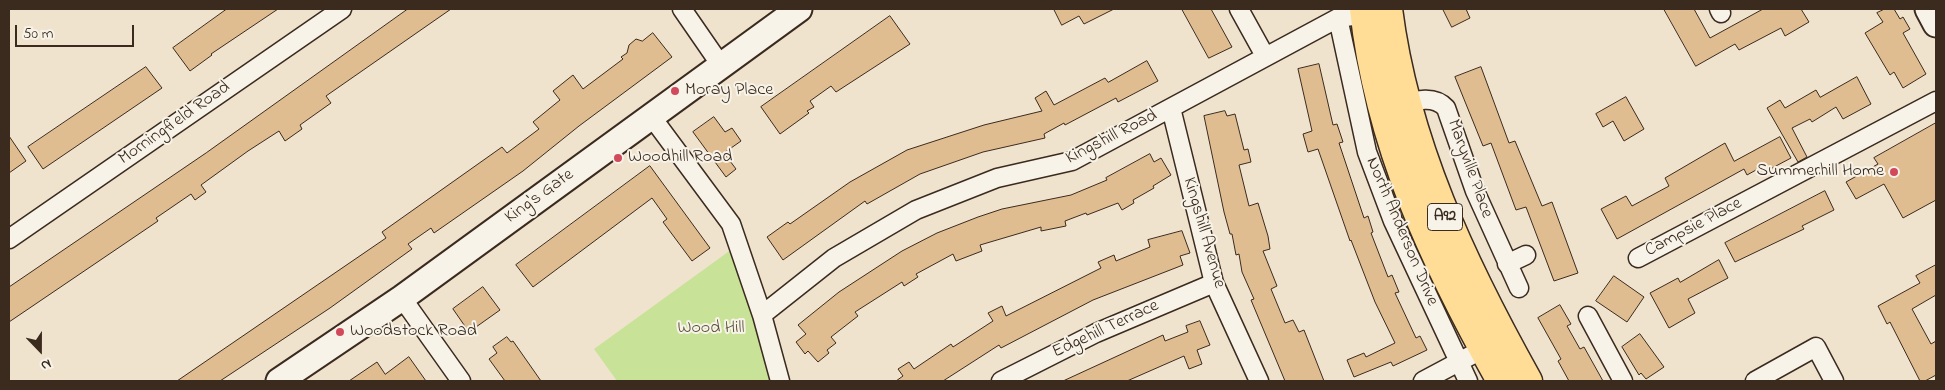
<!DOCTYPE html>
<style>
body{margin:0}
#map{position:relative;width:1945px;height:390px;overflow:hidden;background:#f0e3ce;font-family:"Indie Flower",sans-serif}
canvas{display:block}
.frame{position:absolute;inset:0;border:10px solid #3b2a1e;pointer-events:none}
.north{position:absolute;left:15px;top:325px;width:50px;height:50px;-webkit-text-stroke:4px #f7f3e8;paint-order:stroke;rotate:158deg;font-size:14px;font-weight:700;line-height:20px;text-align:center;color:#3b2a1e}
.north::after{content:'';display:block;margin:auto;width:18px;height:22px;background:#3b2a1e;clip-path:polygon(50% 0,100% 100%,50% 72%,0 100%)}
.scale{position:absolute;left:15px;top:25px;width:119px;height:22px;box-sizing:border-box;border:2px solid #3b2a1e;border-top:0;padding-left:6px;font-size:15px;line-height:18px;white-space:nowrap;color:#3b2a1e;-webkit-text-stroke:4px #f7f3e8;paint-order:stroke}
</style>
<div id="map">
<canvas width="1945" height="390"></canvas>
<div class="frame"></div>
<div class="north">N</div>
<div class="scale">50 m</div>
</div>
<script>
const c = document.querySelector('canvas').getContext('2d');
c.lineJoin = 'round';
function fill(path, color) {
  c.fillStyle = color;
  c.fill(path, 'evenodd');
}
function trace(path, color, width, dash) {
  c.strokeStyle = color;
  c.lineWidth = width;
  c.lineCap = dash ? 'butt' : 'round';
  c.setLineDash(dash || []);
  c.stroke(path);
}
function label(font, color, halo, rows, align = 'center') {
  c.font = font + ' "Indie Flower",sans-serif';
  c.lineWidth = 4;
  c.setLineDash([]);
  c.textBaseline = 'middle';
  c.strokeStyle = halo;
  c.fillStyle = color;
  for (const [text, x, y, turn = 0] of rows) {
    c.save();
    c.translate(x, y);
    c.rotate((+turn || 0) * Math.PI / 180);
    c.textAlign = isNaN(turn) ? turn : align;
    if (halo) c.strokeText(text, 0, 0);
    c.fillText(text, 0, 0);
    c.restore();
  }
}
fill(new Path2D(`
 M739,244L780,381H617L594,349Z`), '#c8e298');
const building = new Path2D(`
 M227,9H278L211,54L212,55L190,71L173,48Z
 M408,9H451L326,96L331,103L300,125L302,129L285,141L279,131L248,151L201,185L206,192L195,200L191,194L156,218L158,221L9,322V287L206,153Z
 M1054,9H1114L1084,24L1079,16L1062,25Z
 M1182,9H1211L1232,47L1209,58Z
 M1443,9H1466L1470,18L1452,27Z
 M1664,9H1694L1710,38L1763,9H1801L1809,22L1785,36L1781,28L1739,50L1735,44L1696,66Z
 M1885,9H1894L1900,19L1903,17L1910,29L1903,33L1926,74L1903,88L1894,72L1890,75L1865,33L1883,22L1877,13Z
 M890,16L910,44L836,92L831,86L810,101L814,107L807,111L809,113L780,134L761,107Z
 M653,33L672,57L579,126L523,171L434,233L431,228L408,244L412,249L330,308L220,381H177L386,238L382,232L502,147L507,153L539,129L533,122L560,100L553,91L573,75L583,89L623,59L621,57L627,53L629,45L636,39L642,41Z
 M1147,61L1158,81L1118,102L1116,98L1065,125L1064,123L1044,134L1045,138L983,152L920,174L867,204L865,201L783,260L767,237L788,222L790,224L850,182L907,150L984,125L1042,111L1035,98L1046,91L1054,105L1105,78L1108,82Z
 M1319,64L1333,125L1337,124L1343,142L1339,143L1364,218L1368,216L1373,232L1371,233L1388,277L1392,275L1399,292L1395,293L1416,338L1420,336L1427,350L1393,366L1391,362L1354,377L1347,360L1364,353L1366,357L1395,343L1375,302L1351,240L1350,241L1318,149L1308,152L1303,134L1312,131L1298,69Z
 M146,67L162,88L43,169L28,147Z
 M1481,67L1509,143L1515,141L1542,206L1552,202L1578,273L1554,281L1526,207L1516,210L1491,143L1483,146L1455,77Z
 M1857,77L1871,104L1843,119L1836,107L1812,122L1810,119L1792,128L1807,157L1798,162L1767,108L1780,100L1785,108L1816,90L1820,97Z
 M1626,97L1644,129L1624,141L1613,121L1603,127L1596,114Z
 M1225,111L1227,116L1235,114L1244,150L1248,149L1251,162L1239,165L1249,206L1258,203L1268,236L1270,249L1263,251L1277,286L1271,289L1285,323L1293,320L1299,332L1304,330L1324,381H1285L1251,300L1254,299L1242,272L1239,254L1236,255L1232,234H1230L1224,212L1204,116Z
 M714,117L725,132L732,128L741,141L724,153L736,169L726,177L693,132Z
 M1936,123V200L1903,218L1884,184L1856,199L1846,182L1878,164L1874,158Z
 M9,136L26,161L9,173Z
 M1780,137L1791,158L1759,175L1756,170L1747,175L1744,169L1617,239L1601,209L1626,196L1632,206L1669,186L1665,178L1725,143L1734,161Z
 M1150,154L1154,162L1161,158L1171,175L1153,186L1154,188L1133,200L1134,203L1122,210L1118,203L1087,215L1086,213L1065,221L1066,226L1041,231V227L980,245L982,251L956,261L953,254L916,274L918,277L904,286L902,282L855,312L858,316L831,337L836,343L827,350L829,353L818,362L808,351L805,354L796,342L806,334L798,325L839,292L902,251L937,233L978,217L1002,209L1071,195L1107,180L1106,178Z
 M650,166L710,248L692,261L663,222L667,219L652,198L533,287L516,265Z
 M1825,191L1834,210L1802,226L1804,229L1735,262L1725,243Z
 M1182,231L1190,253L1180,256L1183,265L1093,300L1001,348L999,345L943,381H896L903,376L898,369L909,362L914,369L951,344L953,347L993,321L988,313L1002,306L1006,316L1101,268L1098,262L1114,255L1116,261L1150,247L1148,240Z
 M1719,260L1728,278L1688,299L1695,313L1669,328L1650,293L1678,278L1680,282Z
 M1936,265V295L1912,309L1931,344L1936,341V375L1925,381H1920L1890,322L1887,324L1878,306L1920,283L1916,276Z
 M1614,276L1644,297L1627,322L1596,301Z
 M483,287L500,310L469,332L453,309Z
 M1560,305L1571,324L1567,326L1580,349L1584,347L1603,381H1569L1558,361L1561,359L1538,318Z
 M1200,321L1210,345L1197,350L1202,364L1189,369L1184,356L1127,381H1063L1163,335L1165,341L1188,332L1186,326Z
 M1640,334L1664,367L1646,379L1641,373L1639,375L1622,347Z
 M507,337L511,342L513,341L541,381H505L489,359L497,353L493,347Z
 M409,357L426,381H349L377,362L385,374Z`);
fill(building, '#dfbd91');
trace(building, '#3b2a1e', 1);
const street = new Path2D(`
 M682,9L720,64
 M1239,9L1265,56
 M1719,9L1721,13
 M1338,18L1367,152L1393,221L1468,381
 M1397,106C1414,101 1433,94 1446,108L1475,191L1519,288
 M1171,108L1214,283L1259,381
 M651,116L731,224L762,315L780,381
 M9,239L342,9
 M1638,258L1936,101
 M1507,264L1526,255
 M402,298L461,381
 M762,315L834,258L916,210L997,178L1072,161L1338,18L1374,13
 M1588,316L1623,381
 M1001,381L1096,333L1214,283
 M1423,381L1483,349
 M1755,381L1816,347L1834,381`);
const secondary = new Path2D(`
 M1928,9L1936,24
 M279,381L402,298L799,9`);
const primary = new Path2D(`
 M1364,9C1379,146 1435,263 1501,381
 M1388,9C1405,143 1463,265 1528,381`);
trace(street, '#3b2a1e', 21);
trace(secondary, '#3b2a1e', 29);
trace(primary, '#3b2a1e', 31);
trace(street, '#f7f3e8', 18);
trace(secondary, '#f7f3e8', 25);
trace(primary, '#ffdd96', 28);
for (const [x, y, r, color] of [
 [675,91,5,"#d1495b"],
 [618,158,5,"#d1495b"],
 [1894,172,5,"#d1495b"],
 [340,332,5,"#d1495b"]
]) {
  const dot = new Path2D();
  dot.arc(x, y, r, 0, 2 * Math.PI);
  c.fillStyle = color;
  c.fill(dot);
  trace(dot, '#f7f3e8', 2);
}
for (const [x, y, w] of [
 [1445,217,35]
]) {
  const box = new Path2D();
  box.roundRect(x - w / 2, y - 13.5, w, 27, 4);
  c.fillStyle = '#f7f3e8';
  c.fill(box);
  trace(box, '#3b2a1e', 1);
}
label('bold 16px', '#3b2a1e', null, [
 ["A92",1445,217]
]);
label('18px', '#3b2a1e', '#f7f3e8', [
 ["Moray Place",685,91],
 ["Woodhill Road",628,158],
 ["Summerhill Home",1884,172,"right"],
 ["Woodstock Road",350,332]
], 'left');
label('18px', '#3b2a1e', '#f7f3e8', [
 ["Morningfield Road",175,124,-35],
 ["Kingshill Road",1112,138,-27],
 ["Maryville Place",1469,169,70],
 ["King's Gate",540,197,-36],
 ["Campsie Place",1694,228,-28],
 ["North Anderson Drive",1401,232,67],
 ["Kingshill Avenue",1203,233,74],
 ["Edgehill Terrace",1106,330,-25]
]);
label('18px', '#574f36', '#f7f3e8', [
 ["Wood Hill",711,329]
]);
</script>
